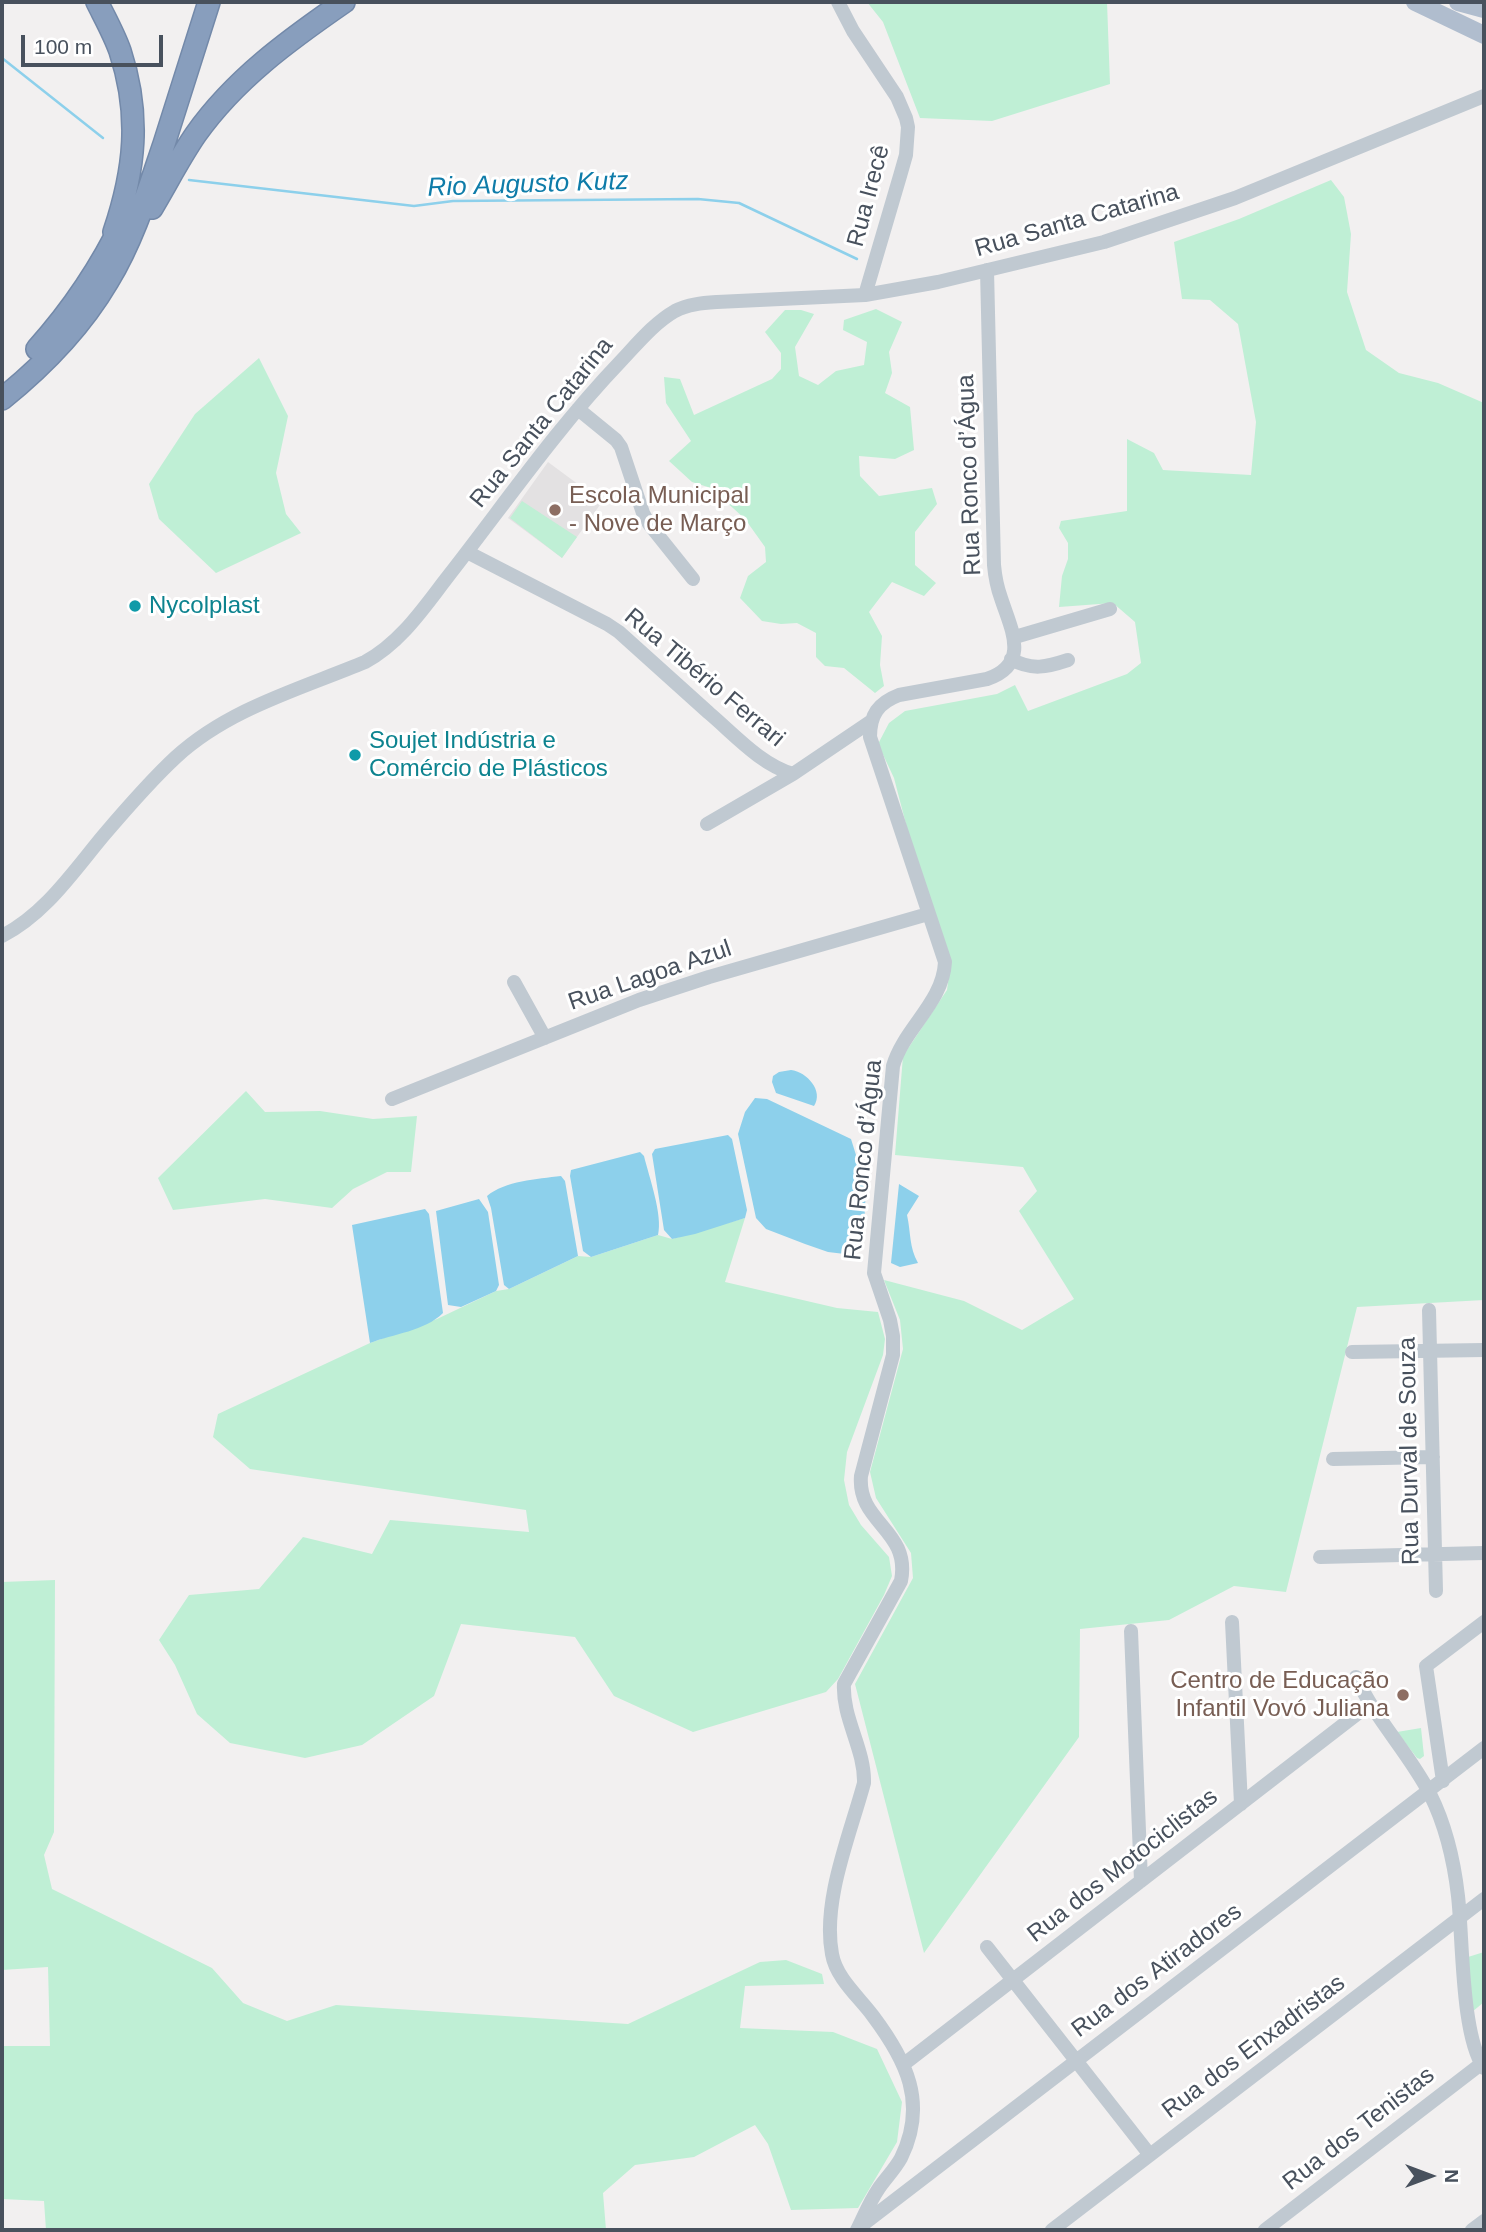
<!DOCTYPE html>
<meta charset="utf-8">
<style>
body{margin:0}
#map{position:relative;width:1486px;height:2232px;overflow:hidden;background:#f2f0f0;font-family:Helvetica,sans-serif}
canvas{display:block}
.frame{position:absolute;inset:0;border:4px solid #48515d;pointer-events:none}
.north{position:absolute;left:1395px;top:2141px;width:70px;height:70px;-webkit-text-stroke:5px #fff;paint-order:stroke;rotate:90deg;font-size:19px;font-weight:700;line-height:28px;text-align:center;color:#48515d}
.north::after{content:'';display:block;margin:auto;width:24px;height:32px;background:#48515d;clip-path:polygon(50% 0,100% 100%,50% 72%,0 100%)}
.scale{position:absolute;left:21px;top:35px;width:142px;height:32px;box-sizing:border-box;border:4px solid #48515d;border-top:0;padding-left:9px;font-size:21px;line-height:24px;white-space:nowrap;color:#48515d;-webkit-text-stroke:5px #fff;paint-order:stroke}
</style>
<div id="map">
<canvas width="1486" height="2232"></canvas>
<div class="frame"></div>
<div class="north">N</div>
<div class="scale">100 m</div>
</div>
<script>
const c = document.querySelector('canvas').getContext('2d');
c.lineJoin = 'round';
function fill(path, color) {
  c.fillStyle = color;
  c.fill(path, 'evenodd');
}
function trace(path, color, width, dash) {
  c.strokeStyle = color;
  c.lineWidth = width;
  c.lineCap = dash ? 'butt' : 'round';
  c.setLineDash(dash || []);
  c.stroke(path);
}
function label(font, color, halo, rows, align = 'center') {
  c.font = font + ' Helvetica,sans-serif';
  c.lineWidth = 6;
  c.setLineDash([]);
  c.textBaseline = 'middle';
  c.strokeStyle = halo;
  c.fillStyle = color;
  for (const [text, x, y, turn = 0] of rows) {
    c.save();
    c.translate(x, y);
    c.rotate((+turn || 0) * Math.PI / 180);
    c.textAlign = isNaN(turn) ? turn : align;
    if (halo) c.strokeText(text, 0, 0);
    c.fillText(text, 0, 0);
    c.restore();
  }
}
fill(new Path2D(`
 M548,462L602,502L562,558L508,518Z`), '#e3e1e2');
fill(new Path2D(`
 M867,2H1107L1110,84L992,121L920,118L883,22Z
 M1331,180L1344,197L1351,234L1347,292L1366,350L1399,373L1438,383L1484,403V1300L1357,1307L1286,1592L1234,1586L1169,1620L1080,1629L1079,1737L924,1953L855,1684L913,1578L911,1553L876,1498L870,1472L903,1349L900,1320L884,1280L964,1301L1022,1330L1074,1299L1019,1211L1037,1191L1023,1167L895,1155L903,1056L947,990L951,960L908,832L894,778L878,744L889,723L905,711L997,694L1015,685L1028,711L1127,674L1141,663L1135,622L1113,603L1059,607L1062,576L1068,559V543L1059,528L1061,521L1127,511V439L1154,453L1163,470L1251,475L1256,422L1238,324L1210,300L1182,299L1174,242L1239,219Z
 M876,309L902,322L889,352L892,373L885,393L910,407L914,450L895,459L859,456L860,476L879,496L932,488L937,504L915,532V565L936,583L924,596L892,582L869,612L882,636L880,665L884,686L875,693L844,668L825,666L816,657V633L797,623L781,624L762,621L740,598L748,576L766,562L765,547L745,519L711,488L692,482L669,461L691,441L666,403L664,377L680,379L694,415L772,379L781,369V353L765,332L785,310H801L814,314L795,347L799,376L818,385L836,371L864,365L867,342L843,330L844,320Z
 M259,358L288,416L276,473L286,514L301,533L216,573L159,519L149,484L195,414Z
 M522,501L577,537L562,558L510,518Z
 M246,1091L265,1112L320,1111L373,1119L417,1116L411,1172H387L353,1189L332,1208L265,1199L173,1210L158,1178Z
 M745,1218L725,1282L837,1308L878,1312L885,1339L883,1355L847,1452L844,1480L849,1505L861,1525L889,1557L892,1576L884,1595L838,1679L826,1692L693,1732L614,1696L575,1637L461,1624L434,1696L362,1745L305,1758L230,1743L197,1714L175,1665L159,1640L189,1595L259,1589L303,1537L372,1554L390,1520L529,1532L526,1510L250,1469L213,1437L218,1414L370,1343L437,1319L496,1291L509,1289L578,1256L591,1257L658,1235L672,1239Z
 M55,1580L54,1832L44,1855L52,1889L212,1968L243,2003L287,2021L336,2005L628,2024L760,1962L786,1960L822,1974L824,1984L745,1986L740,2028L833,2032L877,2049L902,2102L897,2142L858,2208L791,2210L768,2144L755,2125L694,2157L635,2165L603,2193L606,2230H46L44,2201L2,2199V2046H50L48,1967L2,1970V1582Z
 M1421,1728L1424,1756L1420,1759L1417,1758L1397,1732Z
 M1484,1952V2002L1472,2012L1468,1957Z`), '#bfefd5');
fill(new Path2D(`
 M791,1070C807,1072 824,1091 814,1106L776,1093L772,1082L773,1076L779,1072Z
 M755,1098L767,1099L851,1139L866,1187L863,1246L853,1255L828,1252L805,1244L766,1229L756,1218L738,1134L745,1112Z
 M728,1135L732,1139L747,1210L745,1218L695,1234L672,1239L664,1230L652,1154L655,1149Z
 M640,1152L644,1156C649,1177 663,1215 658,1235L591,1257L583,1251L570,1176L571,1170Z
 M561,1176L565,1181L578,1256L509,1289L504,1285L491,1208L487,1196C505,1181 537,1179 561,1176Z
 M899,1184L919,1196L907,1215C911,1233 909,1247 918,1263L900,1267L891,1263Z
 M479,1199L488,1212L499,1285L496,1291L461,1307L448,1305L436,1211Z
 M425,1209L429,1214L443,1313C425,1331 393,1334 370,1343L352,1225Z`), '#8dd0eb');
trace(new Path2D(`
 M2,58L103,138
 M189,180L414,206L453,201L698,199L739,203L857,259`), '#8dd0eb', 2.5);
const highway = new Path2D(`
 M97,2C105,18 114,34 120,51C141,115 135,170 114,232
 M152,208C167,183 180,157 196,134C235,79 289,40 344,2
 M37,349C72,310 101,267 124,219
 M2,399C43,366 81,327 108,281C134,238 148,191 164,144C179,96 194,49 209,2`);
trace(highway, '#7389a9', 24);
trace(new Path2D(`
 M838,2L853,31L897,97L906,118L908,127L906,155L900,176L865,295
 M578,409L616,440L621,447L643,513L649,524L693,579
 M467,552L607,624L619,632C649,659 679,686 709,713C735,735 760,764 793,774L870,722
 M1015,637L1110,609
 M1011,659C1032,671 1047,667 1068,660
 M707,824L793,774
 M2,936C45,914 73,872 103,836C126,809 150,781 176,757C228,709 300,689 365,662C400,643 423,609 446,579C504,505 556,429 620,362C637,344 654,323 675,311C688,304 703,303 717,302L865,295L938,282L1104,242L1235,198L1484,96
 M514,982L545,1038
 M392,1099L639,1000L709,977L928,914
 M1429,1310L1436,1591
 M1352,1352L1484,1350
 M1333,1459L1433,1457
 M1320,1557L1484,1553
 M1232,1622L1241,1804
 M1131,1631L1141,1881
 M1356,1677C1375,1719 1409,1753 1430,1794C1446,1826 1454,1861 1458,1896C1463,1939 1461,2035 1484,2068
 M1443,1781L1426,1666L1484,1622
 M987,1947L1150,2155
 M904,2064L1370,1704
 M861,2226L1484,1748
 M857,2230C864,2216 870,2201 879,2188C886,2178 895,2169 901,2158C928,2103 906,2060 873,2016C859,1997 836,1978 832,1954C822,1901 850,1835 864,1783C865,1749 842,1718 844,1684L901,1581C911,1530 857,1523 861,1476L893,1355V1336L890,1320L874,1273L893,1066C904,1028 943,1003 945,962L870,737C870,715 878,703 899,695L987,679C1031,664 1011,629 1001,598C997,587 995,576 994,565L987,270
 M1052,2230L1484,1899
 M1265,2230L1481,2064
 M1472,2230L1484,2221`), '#c0c9d1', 14);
trace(new Path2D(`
 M1415,2L1484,35
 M1458,2L1484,9`), '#b0bdce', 18);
trace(highway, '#889ebd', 21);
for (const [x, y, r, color] of [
 [555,510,7,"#8d6e63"],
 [135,606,7,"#0f9aa8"],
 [355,755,7,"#0f9aa8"],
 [1403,1695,7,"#8d6e63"]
]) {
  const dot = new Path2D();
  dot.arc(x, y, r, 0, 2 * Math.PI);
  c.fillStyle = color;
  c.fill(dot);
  trace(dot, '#fff', 2.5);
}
label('24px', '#48515d', '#fff', [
 ["Rua Irecê",869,196,-75],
 ["Rua Santa Catarina",1077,221,-16],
 ["Rua Santa Catarina",542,423,-51],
 ["Rua Ronco d’Água",970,475,-92],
 ["Rua Tibério Ferrari",704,678,40],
 ["Rua Lagoa Azul",650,976,-19],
 ["Rua Ronco d’Água",864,1160,-84],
 ["Rua Durval de Souza",1410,1451,-91],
 ["Rua dos Motociclistas",1123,1866,-38],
 ["Rua dos Atiradores",1157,1971,-37],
 ["Rua dos Enxadristas",1254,2047,-37],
 ["Rua dos Tenistas",1359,2129,-38]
]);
label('24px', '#785e54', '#fff', [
 ["Escola Municipal",569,496],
 ["- Nove de Março",569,524],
 ["Centro de Educação",1389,1681,"right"],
 ["Infantil Vovó Juliana",1389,1709,"right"]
], 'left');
label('24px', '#0d838f', '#fff', [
 ["Nycolplast",149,606],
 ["Soujet Indústria e",369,741],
 ["Comércio de Plásticos",369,769]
], 'left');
label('italic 26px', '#0f7ca9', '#fff', [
 ["Rio Augusto Kutz",528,185,-2]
]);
</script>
